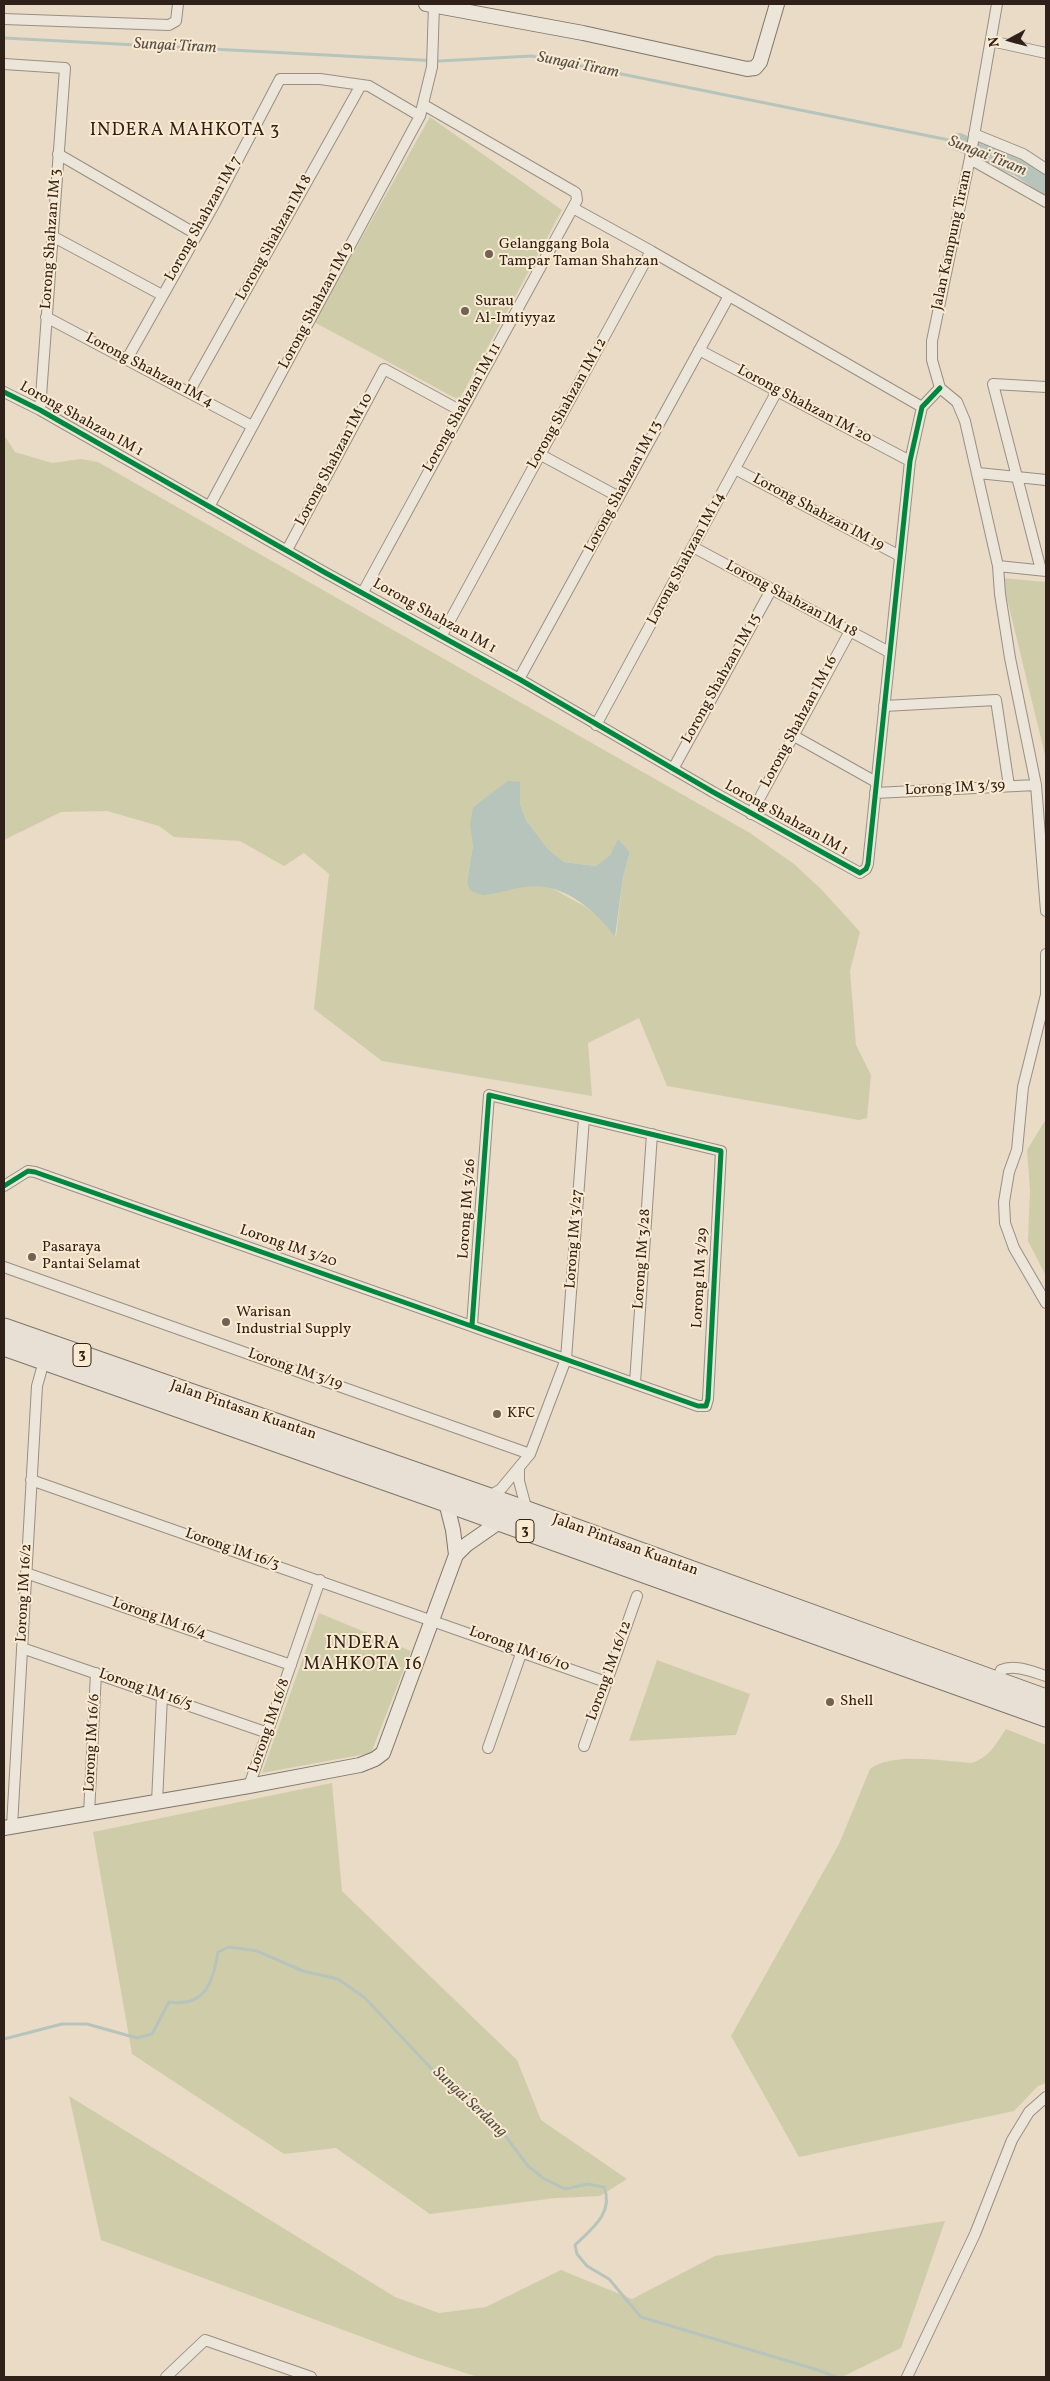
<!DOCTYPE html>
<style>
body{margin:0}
#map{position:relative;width:1050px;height:2381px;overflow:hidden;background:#e9dbc6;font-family:Vollkorn,serif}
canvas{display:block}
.frame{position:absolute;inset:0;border:5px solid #30201a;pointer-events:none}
.north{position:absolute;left:985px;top:15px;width:50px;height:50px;-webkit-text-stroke:4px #faead0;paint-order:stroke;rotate:263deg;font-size:14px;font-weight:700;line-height:20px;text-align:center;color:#30201a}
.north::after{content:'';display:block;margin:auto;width:18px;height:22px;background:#30201a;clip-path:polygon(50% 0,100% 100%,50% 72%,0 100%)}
</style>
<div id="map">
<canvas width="1050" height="2381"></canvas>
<div class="frame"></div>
<div class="north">N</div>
</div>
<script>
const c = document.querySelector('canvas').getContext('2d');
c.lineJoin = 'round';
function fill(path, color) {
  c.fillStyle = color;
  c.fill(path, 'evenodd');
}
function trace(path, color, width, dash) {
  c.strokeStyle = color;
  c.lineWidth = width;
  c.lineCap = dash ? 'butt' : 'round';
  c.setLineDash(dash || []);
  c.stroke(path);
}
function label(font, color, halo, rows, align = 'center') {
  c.font = font + ' Vollkorn,serif';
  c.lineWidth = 4;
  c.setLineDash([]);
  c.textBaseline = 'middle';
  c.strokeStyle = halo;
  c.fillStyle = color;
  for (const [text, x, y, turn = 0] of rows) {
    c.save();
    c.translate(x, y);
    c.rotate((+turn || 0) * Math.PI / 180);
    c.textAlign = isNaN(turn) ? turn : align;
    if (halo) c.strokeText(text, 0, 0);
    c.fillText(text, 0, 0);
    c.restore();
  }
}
fill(new Path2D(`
 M430,117L562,210L459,400L314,322Z
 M4,435L15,452L52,463L81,459L98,462L750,833L794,864L822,890L860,932L850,971L856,1045L871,1075L867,1118L859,1120L667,1086L639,1018L588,1043L592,1096L382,1061L314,1009L329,874L304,853L284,866L240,841L174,837L159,826L107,811L61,812L4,840ZM520,782V804L526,820L548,849L564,862L596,866L610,855L618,840L630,852L623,877L616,937L603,920L586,907L548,886H529L485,895L467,882L473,845V807L488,797Z
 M1002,578L1046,582V755H1045Z
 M1046,1119V1276L1028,1241L1030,1190L1027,1150Z
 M319,1613L411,1651L371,1753L262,1773Z
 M657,1660L750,1694L736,1735L629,1741Z
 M1006,1729L1046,1745V2083L1038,2086L1014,2111L799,2157L731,2036L839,1844L870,1769C892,1752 943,1761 971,1763C989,1758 996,1744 1006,1729Z
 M332,1783L342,1891L517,2060L541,2120L627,2179L600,2196L556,2198L430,2214L336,2148L284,2154L132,2054L93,1832Z
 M69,2096L395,2297L439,2313L486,2307L561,2270L632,2299L715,2256L945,2221L901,2348L842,2377H478L416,2357L101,2240Z`), '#cfcda9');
fill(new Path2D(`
 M508,781L520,782V804L526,820L548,849L564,862L596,866L610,855L618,839L630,852L623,877L615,937C596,910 561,881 526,887C516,888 492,895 484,895C480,895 474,892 470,890L467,882L473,845L470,825L473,807Z`), '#b7c4bc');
trace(new Path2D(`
 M4,38L439,61L532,56L959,142
 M4,2039L62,2024H87L137,2038L152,2034L169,2002C205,2007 213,1983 218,1952L229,1947L257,1951L303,1971L338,1979L365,1998L459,2098L498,2126L528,2166L543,2178L565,2189L587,2184L604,2187C614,2212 593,2228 575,2245L577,2254L587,2266L609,2279L641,2317L818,2370L836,2377`), '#b7c4bc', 3);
trace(new Path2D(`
 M959,142L1020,168L1046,186`), '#b7c4bc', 18);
const street = new Path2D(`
 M4,19L169,25L176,21L178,4
 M991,41L1046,53
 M4,64L65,68L40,410
 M974,134L1023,154L1046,169
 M58,154L196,234
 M970,159L1046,202
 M52,236L162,295
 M651,251L922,407
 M46,317L252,426
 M699,350L910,461
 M127,359L215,203L280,79H320L369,86L420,116
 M940,388L957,402L965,421L998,566L1000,594L1010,658L1036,785L1046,911
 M940,388L932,360V341L971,153L997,4
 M4,392L40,410L324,572L519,679L713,792L860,873L866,869L868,864L910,461L922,407L940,388
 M189,392L361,85
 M541,455L619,497
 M735,469L900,556
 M978,473L1046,480
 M209,507L420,116L432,67L434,5
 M693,547L889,652
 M287,550L384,369L461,411
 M998,566L1046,571
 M1041,570L993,384L1046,387
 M363,592L577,200L576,193L573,191L424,105
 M442,635L651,251L573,208
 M519,679L729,296
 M884,706L996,700L1009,786
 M596,725L777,391
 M794,736L876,782
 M673,769L771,590
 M875,793L1036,785
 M751,814L850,631
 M1046,954V995L1023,1087L1017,1150L1009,1172L1004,1202L1005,1223L1014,1248L1046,1303
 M4,1186L28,1171L35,1172L698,1406H706L708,1399L721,1151L489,1095L472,1325
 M4,1267L530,1454
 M635,1383L652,1134
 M519,1469V1481L527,1511
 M31,1480L606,1682
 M488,1497L501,1489L530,1454L566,1359L584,1118
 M26,1573L291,1665
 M22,1648L268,1733
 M996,1682L1001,1670C1015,1664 1033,1672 1046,1676
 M584,1746L637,1596
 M488,1748L522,1651
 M249,1786L320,1580
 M157,1802L162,1696
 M89,1814L96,1673
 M12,1826L37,1386L44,1361
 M166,2377L205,2340L311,2377
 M907,2377L975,2234L1012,2140L1029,2112L1046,2097`);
const secondary = new Path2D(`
 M426,4L583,33L747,69L755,68L760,62L777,4
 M456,1555L466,1545L499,1522
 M4,1828L249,1786L360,1765L375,1759L383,1753L456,1555L453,1530L446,1502`);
const highway = new Path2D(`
 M4,1328L527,1511L1046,1699
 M4,1346L446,1502L1046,1717`);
trace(street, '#998f83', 12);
trace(secondary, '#7f766b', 16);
trace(highway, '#7f766b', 21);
trace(street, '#ece5da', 10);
trace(secondary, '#ece5da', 14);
trace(highway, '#e8e0d4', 19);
trace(new Path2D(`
 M4,392L40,410L324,572L519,679L713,792L860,873L866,869L868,864L910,461L922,407L940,388
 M4,1186L28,1171L35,1172L698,1406H706L708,1399L721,1151L489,1095L472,1325`), '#00873e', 5);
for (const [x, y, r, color] of [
 [489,254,5,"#716156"],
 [465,311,5,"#716156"],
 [32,1257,5,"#716156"],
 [226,1322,5,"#716156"],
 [497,1414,5,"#716156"],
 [830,1702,5,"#716156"]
]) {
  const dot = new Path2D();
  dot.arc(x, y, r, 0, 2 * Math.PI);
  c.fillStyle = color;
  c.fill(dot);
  trace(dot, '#faead0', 2);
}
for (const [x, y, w] of [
 [82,1355,18],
 [525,1531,18]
]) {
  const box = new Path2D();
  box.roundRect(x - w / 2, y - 11.5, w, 23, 4);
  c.fillStyle = '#faead0';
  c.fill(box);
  trace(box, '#30201a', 1);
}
label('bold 14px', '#30201a', null, [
 ["3",82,1355],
 ["3",525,1531]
]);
label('15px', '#30201a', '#faead0', [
 ["Lorong Shahzan IM 7",204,219,-61],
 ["Lorong Shahzan IM 8",275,238,-61],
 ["Lorong Shahzan IM 3",52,239,-86],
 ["Jalan Kampung Tiram",953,240,-78],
 ["Lorong Shahzan IM 9",317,306,-62],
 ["Lorong Shahzan IM 4",149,371,28],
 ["Lorong Shahzan IM 12",568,404,-61],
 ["Lorong Shahzan IM 20",804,405,28],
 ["Lorong Shahzan IM 11",463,408,-61],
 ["Lorong Shahzan IM 1",81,420,29],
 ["Lorong Shahzan IM 10",335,460,-62],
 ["Lorong Shahzan IM 13",624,487,-62],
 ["Lorong Shahzan IM 19",818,513,28],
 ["Lorong Shahzan IM 14",687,559,-62],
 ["Lorong Shahzan IM 18",791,600,28],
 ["Lorong Shahzan IM 1",434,617,29],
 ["Lorong Shahzan IM 15",722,679,-61],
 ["Lorong Shahzan IM 16",800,722,-62],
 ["Lorong IM 3/39",955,789,-3],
 ["Lorong Shahzan IM 1",786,819,29],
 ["Lorong IM 3/26",468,1209,-86],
 ["Lorong IM 3/27",575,1239,-86],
 ["Lorong IM 3/20",288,1247,19],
 ["Lorong IM 3/28",643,1259,-86],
 ["Lorong IM 3/29",701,1278,-87],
 ["Lorong IM 3/19",295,1370,19],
 ["Jalan Pintasan Kuantan",243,1411,19],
 ["Jalan Pintasan Kuantan",625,1546,20],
 ["Lorong IM 16/3",232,1550,19],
 ["Lorong IM 16/2",25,1593,-87],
 ["Lorong IM 16/4",159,1619,19],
 ["Lorong IM 16/10",519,1650,20],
 ["Lorong IM 16/12",610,1671,-70],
 ["Lorong IM 16/5",145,1690,19],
 ["Lorong IM 16/8",270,1726,-71],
 ["Lorong IM 16/6",93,1743,-87]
]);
label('15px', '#30201a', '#faead0', [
 ["Gelanggang Bola",499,245],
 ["Tampar Taman Shahzan",499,262],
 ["Surau",475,302],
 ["Al-Imtiyyaz",475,319],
 ["Pasaraya",42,1248],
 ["Pantai Selamat",42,1265],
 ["Warisan",236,1313],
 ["Industrial Supply",236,1330],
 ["KFC",507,1414],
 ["Shell",840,1702]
], 'left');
label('italic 16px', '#524e49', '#faead0', [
 ["Sungai Tiram",175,47,3],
 ["Sungai Tiram",578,66,11],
 ["Sungai Tiram",987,157,22],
 ["Sungai Serdang",469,2103,43]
]);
c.letterSpacing = '1px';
label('18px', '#30201a', '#faead0', [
 ["INDERA MAHKOTA 3",185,132],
 ["INDERA",363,1645],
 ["MAHKOTA 16",363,1666]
]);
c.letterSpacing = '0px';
</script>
